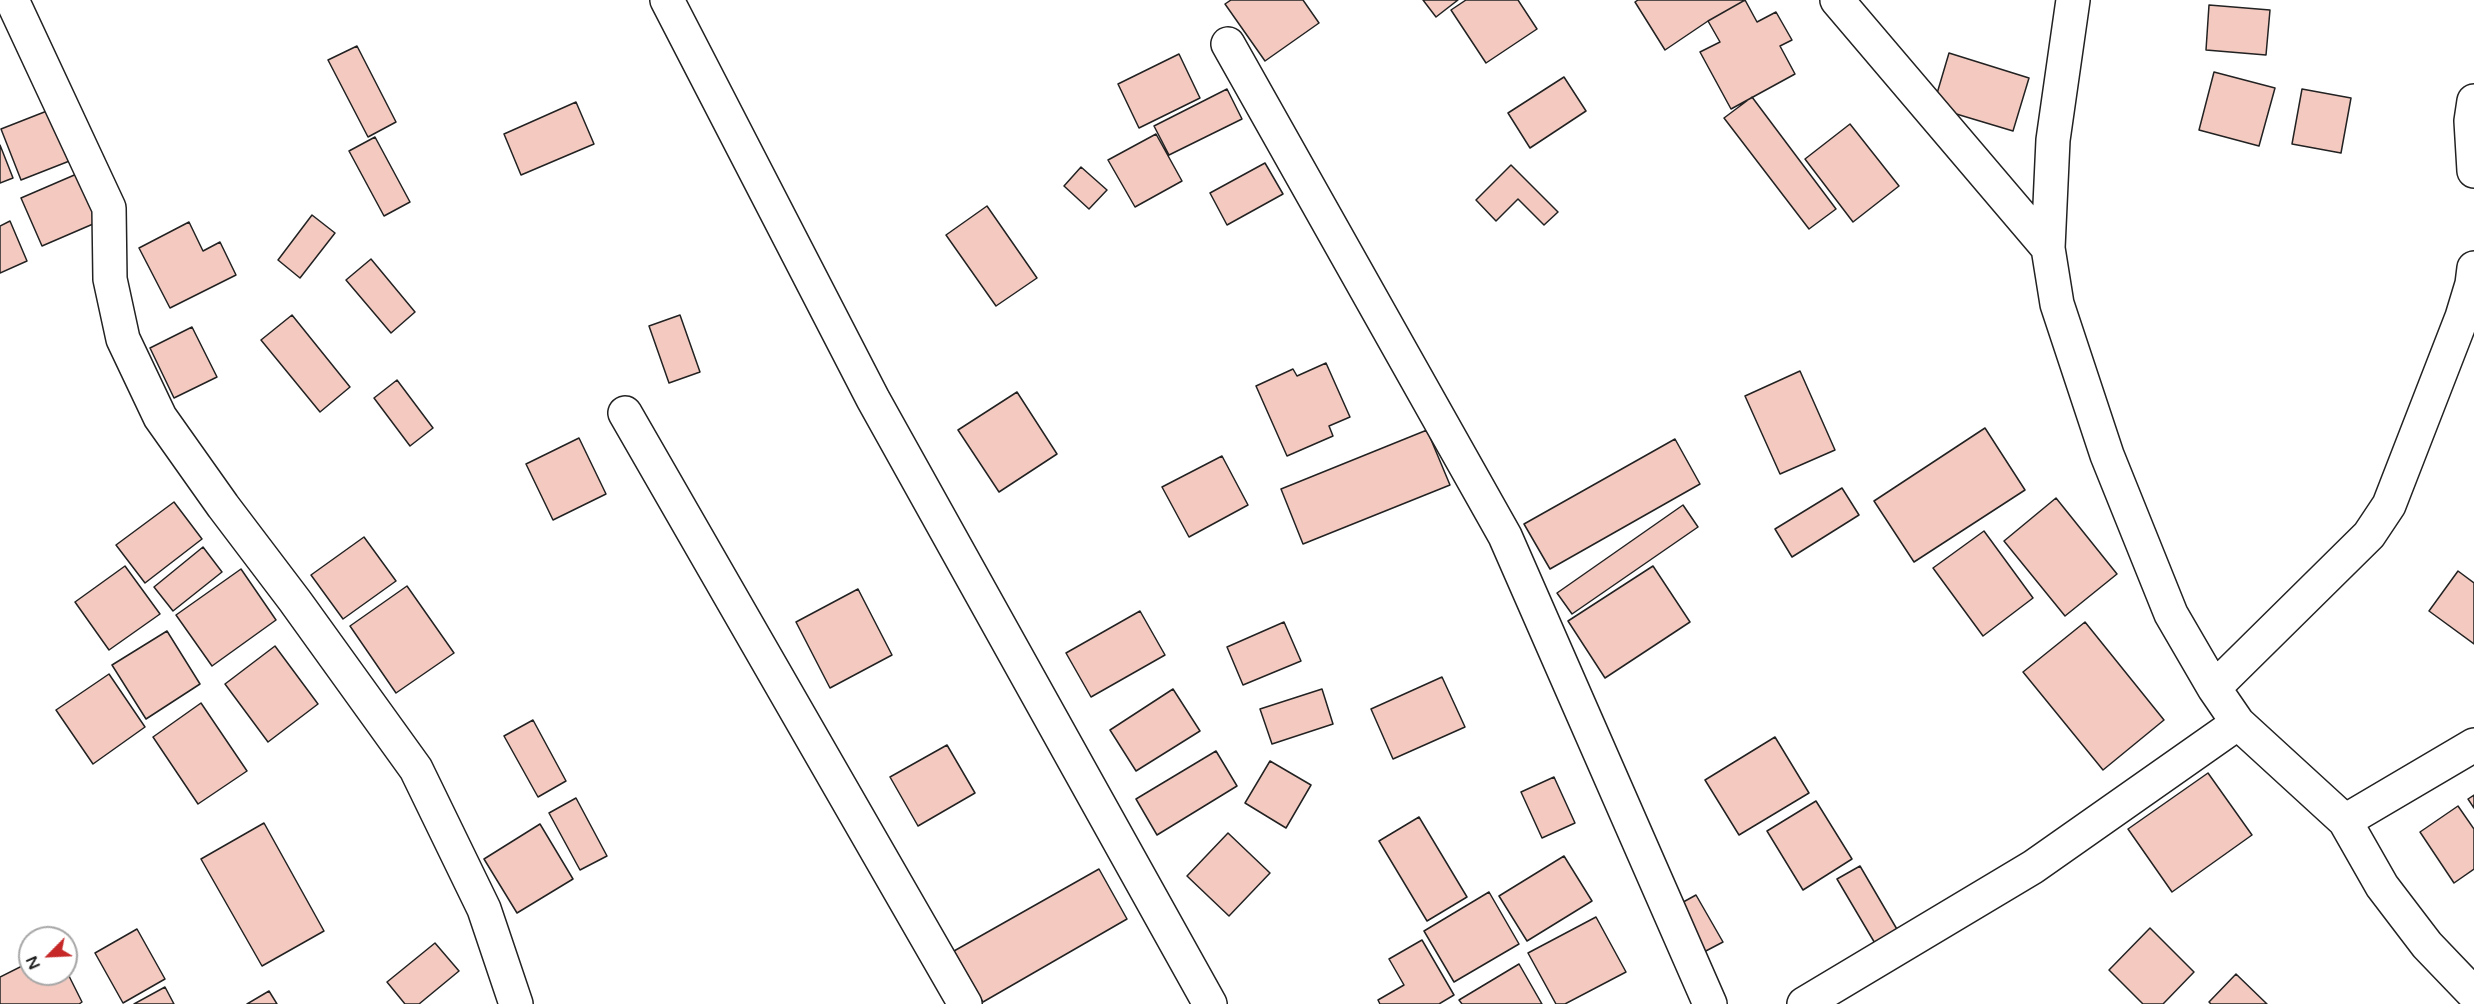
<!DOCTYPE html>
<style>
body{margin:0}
#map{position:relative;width:2474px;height:1004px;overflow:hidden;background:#fff;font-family:"Varela Round",sans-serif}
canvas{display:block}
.north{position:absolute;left:18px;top:926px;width:60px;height:60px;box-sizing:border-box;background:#fff;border:2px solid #a7a7a7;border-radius:50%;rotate:246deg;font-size:16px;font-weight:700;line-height:24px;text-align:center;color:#222}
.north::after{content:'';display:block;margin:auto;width:21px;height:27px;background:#c62828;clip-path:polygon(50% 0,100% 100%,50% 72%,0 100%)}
</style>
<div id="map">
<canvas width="2474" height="1004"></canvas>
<div class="north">N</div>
</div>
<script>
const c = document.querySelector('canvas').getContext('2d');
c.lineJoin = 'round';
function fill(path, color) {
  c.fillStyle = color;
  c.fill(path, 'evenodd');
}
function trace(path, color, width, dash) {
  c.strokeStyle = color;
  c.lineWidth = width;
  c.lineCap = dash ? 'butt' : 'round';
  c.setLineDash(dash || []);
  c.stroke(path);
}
const building = new Path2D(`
 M1231,0H1303L1319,23L1265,61L1225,4Z
 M1423,0H1458L1436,17Z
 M1466,0H1518L1537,29L1486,63L1451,10Z
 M1638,0H1745L1708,21L1665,50L1635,2Z
 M1745,0L1757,22L1776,12L1792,40L1780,46L1795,74L1731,109L1700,52L1720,42L1708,21Z
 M2209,5L2270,10L2266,55L2206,50Z
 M357,46L396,122L368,137L328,60Z
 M1949,53L2029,78L2013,131L1933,107Z
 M1179,54L1200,98L1139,128L1118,84Z
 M2214,72L2275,88L2259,146L2199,130Z
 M1564,77L1586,111L1530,148L1508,113Z
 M1227,89L1242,119L1169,155L1154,126Z
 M2302,89L2351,98L2341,153L2292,144Z
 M1752,97L1836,209L1809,229L1724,118Z
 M576,102L594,144L521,175L504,134Z
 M52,109L72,160L21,180L1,129Z
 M1850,124L1899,186L1853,222L1805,159Z
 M1156,134L1182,181L1135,207L1108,160Z
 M375,137L410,202L384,216L349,151Z
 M0,145L13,178L0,183Z
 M1265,163L1283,194L1227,225L1210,193Z
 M1511,165L1558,212L1544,225L1518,199L1496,221L1476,200Z
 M1081,167L1107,190L1089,209L1064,186Z
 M79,173L100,221L42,246L21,198Z
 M987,206L1037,278L996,306L946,235Z
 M312,215L335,233L300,278L278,260Z
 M10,221L27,261L0,273V226Z
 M189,222L203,251L220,242L236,275L170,308L139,248Z
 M371,259L415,312L391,333L346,280Z
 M292,315L350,387L320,412L261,340Z
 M680,315L700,372L669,383L649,326Z
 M192,327L217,377L174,398L150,348Z
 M1326,363L1350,417L1329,426L1333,436L1287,456L1256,386L1293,369L1297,376Z
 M1800,371L1835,450L1780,474L1745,396Z
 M397,380L433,428L410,446L374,398Z
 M1017,392L1057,454L999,492L958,430Z
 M1985,428L2025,490L1914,562L1874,501Z
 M1427,430L1450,485L1303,544L1281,489Z
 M579,438L606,494L553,520L526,464Z
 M1675,439L1700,484L1550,569L1524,524Z
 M1222,456L1248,505L1189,537L1162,487Z
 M1842,488L1859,515L1792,557L1775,529Z
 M2056,498L2117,574L2065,616L2004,541Z
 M174,502L202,539L145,583L116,545Z
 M1683,505L1698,527L1572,614L1557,593Z
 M1984,531L2033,598L1983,636L1933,568Z
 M364,537L396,581L343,619L311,575Z
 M203,547L222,572L173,611L154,587Z
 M125,566L160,614L109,650L75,602Z
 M1653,566L1690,622L1605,678L1568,621Z
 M241,569L276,620L212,666L176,615Z
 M2458,571L2474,583V644L2429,611Z
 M407,586L454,653L396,693L350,626Z
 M858,589L892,655L830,688L796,622Z
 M1140,611L1165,655L1091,697L1066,653Z
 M1284,622L1301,661L1243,685L1227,647Z
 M2085,622L2164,720L2103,770L2023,672Z
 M167,631L200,684L146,719L112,665Z
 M275,646L318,704L268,742L225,684Z
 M109,674L145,727L93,764L56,710Z
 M1442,677L1465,727L1393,759L1371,709Z
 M1173,689L1200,731L1136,771L1110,730Z
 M1322,689L1333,724L1272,744L1260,709Z
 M201,703L247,771L198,804L153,737Z
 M533,720L566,781L538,797L504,736Z
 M1775,737L1809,793L1739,835L1705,780Z
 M947,745L975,793L918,826L890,777Z
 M1216,751L1237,786L1157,835L1136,799Z
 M1270,761L1311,785L1286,828L1245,803Z
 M2208,773L2252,835L2172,892L2128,829Z
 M1554,777L1575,823L1542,838L1521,792Z
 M2474,795V808L2468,799Z
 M576,798L607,856L580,870L549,813Z
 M1816,801L1852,859L1803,890L1767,831Z
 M2458,806L2474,829V869L2454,883L2420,832Z
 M1419,817L1467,897L1427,921L1379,841Z
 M264,823L324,931L262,966L201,859Z
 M540,824L573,879L517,913L484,859Z
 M1228,833L1270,873L1229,916L1187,876Z
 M1564,856L1592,901L1527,941L1499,896Z
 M1860,866L1898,931L1876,945L1837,879Z
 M1099,869L1127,919L983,1002L954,951Z
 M1489,892L1519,944L1454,982L1424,931Z
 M1696,895L1723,942L1702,953L1676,906Z
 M1596,917L1626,972L1565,1004H1556L1528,953Z
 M2150,928L2194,972L2163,1004H2143L2109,970Z
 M137,929L165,979L123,1003L95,953Z
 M1422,940L1454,995L1439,1004H1380L1378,1000L1404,985L1389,959Z
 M435,943L459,971L419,1004H405L387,982Z
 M30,962V974H66V970L82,1002L79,1004H0V977Z
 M1519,964L1542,1004H1462L1459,1000Z
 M2236,974L2267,1004H2211L2209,1002Z
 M165,987L174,1004H134Z
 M269,991L277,1004H247Z`);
fill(building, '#f3c9c0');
trace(building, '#222', 1.5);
const minor = new Path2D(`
 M12,0L109,208L110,279L123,339L160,417L223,506L295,601L416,769L484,909L516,1004
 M667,0L873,399L1210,1004
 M1837,0L2048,248
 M2073,0L2053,140L2048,248L2057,304L2107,455L2171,614L2214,688L2238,723L2345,821L2382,886L2427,945L2474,994
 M1228,44L1505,536L1710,1004
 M2474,101L2471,121L2474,171
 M625,413L965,1004
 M2214,688L2369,535L2389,505L2462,317L2472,284L2474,268
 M2345,821L2474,745
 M1804,1004L2033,867L2238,723`);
trace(minor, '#222', 36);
trace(minor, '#fff', 33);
</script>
